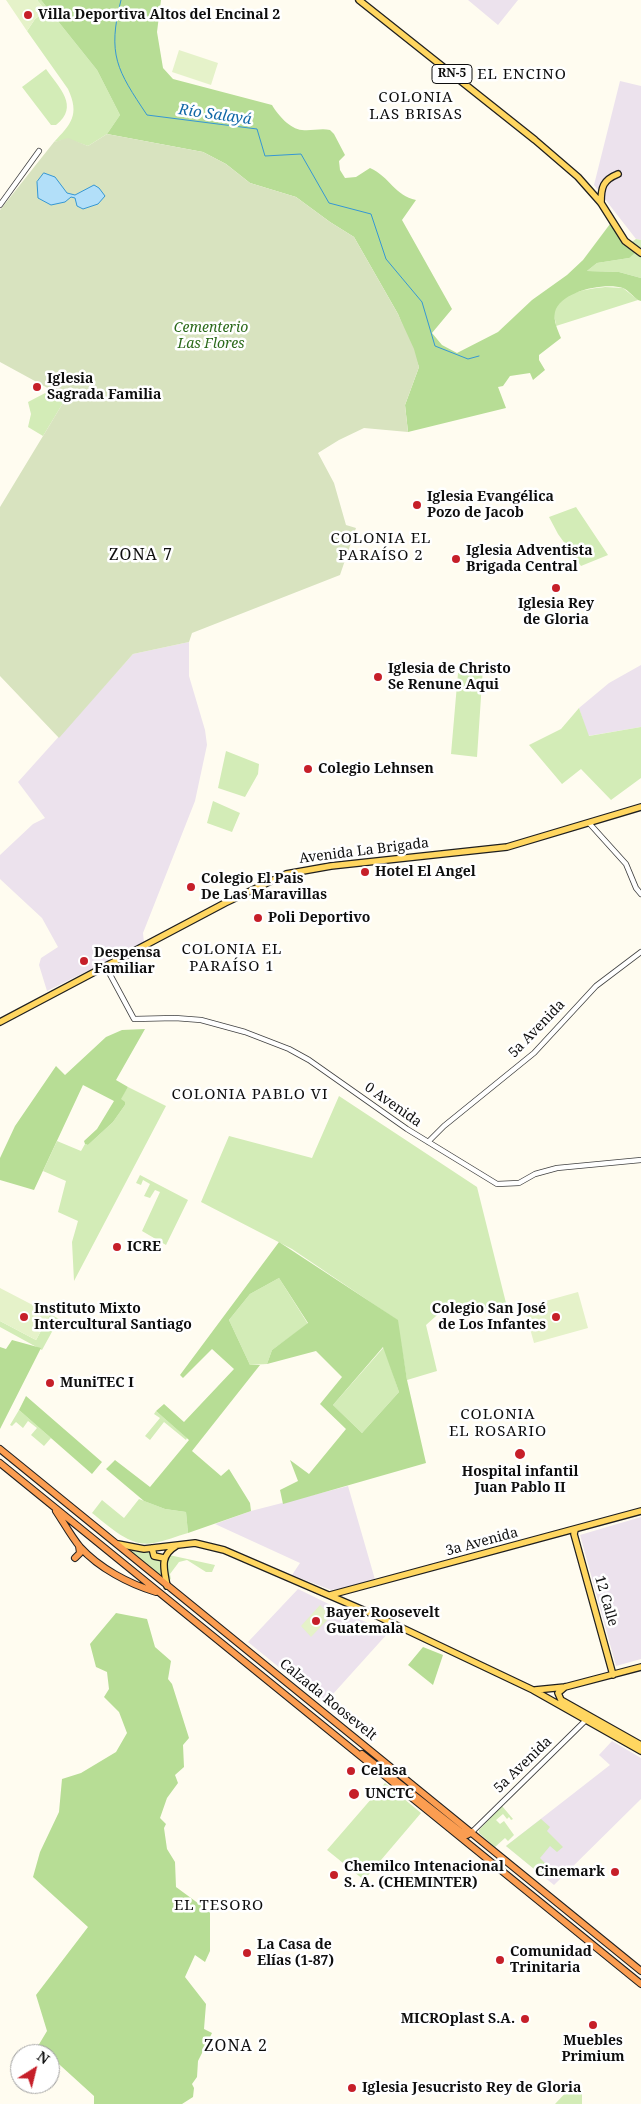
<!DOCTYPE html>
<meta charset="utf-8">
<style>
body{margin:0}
#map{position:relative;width:641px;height:2104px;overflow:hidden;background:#fffcf0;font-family:"Noto Serif",serif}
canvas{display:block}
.north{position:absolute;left:10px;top:2044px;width:50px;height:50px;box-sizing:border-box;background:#fff;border:1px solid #9f9f9f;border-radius:50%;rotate:36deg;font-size:14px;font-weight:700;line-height:20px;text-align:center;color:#0e0e0e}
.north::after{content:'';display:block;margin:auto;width:18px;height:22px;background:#c61f29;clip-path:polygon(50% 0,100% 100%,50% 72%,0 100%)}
</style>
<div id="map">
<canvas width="641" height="2104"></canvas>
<div class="north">N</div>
</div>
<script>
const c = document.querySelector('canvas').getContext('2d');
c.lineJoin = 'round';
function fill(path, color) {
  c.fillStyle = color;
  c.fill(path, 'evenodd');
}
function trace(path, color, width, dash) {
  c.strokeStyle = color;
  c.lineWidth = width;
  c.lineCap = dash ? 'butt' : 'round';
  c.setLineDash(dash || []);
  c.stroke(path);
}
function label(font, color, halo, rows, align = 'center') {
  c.font = font + ' "Noto Serif",serif';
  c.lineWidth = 5;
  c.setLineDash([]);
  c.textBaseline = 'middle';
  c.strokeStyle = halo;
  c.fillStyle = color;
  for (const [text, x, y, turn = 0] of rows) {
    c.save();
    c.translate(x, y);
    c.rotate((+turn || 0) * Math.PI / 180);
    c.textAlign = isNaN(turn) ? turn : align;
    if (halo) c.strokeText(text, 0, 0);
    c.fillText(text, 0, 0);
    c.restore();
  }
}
fill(new Path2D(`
 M468,0H518L498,25Z
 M620,81L641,86V240L636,239L594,185Z
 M189,642V676L205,730L207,745L195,801L143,933L144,943L47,991L39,965L41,958L58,947L42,918L0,879V855L33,824L45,818L18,782L133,654Z
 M641,665V727L588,736L579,708L609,683Z
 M348,1486L376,1583L331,1590L292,1575L300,1563L215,1524L251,1511Z
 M641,1517V1659L616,1666L580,1535Z
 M298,1589L388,1633L324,1704L248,1642Z
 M612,1741L641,1758V1799L554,1885L506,1846L610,1765L599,1755Z`), '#ece2ed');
fill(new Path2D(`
 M37,0H41L97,70L120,115L107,134L88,146L68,139L54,142C71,124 80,115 68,89L27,31L35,19L46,11Z
 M46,69C59,88 80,106 56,125H51L22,87Z
 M636,239L641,240V278L619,272L587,271L597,263L629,258L627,245Z
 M605,287L623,288L638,300L556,326C556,322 554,317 554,314C556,292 589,289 605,287Z
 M51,390L66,398L43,436L28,427L31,414L28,402Z
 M576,507L608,555L581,566L558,534L549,517Z
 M483,667L477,757L451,754L458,673Z
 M579,708L589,736L641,727V778L611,800L581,769L562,784L529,745L561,729Z
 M226,751L259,764L258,774L245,797L218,788Z
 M213,801L240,813L232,832L207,823Z
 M128,1087L166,1106L74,1281L72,1242L78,1221L58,1212L66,1181L43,1171L57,1141L81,1151L85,1144L88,1145L113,1122L125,1105L120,1099Z
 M339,1096L477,1187L509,1315L445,1308L426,1325L437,1371L407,1380L397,1320L292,1249L201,1202L229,1136L312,1158Z
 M140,1175L188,1200L166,1245L142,1231L160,1192L155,1190L150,1198L144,1196L150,1184L143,1180L141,1185L136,1183Z
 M279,1278L308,1324L272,1350L267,1364L250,1365L229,1320L250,1294Z
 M50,1314L59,1319L42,1350L0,1327V1321L36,1340Z
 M384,1347L399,1392L362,1433L333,1405Z
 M19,1410L51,1438L44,1446L31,1435L37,1428L28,1421L23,1428L16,1422L12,1426L10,1425Z
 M156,1411L187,1438L186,1440L164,1422L150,1440L145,1436L160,1418L154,1414Z
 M139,1499L165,1509L186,1512L188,1533C177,1536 165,1541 154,1543C130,1548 109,1526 92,1513L102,1500L124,1518Z
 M127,1548L136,1552L150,1551L153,1559L160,1561L165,1580Z
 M169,1555L215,1565L212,1572H206L187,1560L179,1562L170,1574L171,1580C164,1572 166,1563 169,1555Z
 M385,1783L421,1813L364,1880L327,1850Z
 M502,1806L513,1819L511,1820L509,1817L507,1819L503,1814L496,1820L500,1824L504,1821L514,1835L508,1841L505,1838L495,1847L479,1833V1830Z
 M541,1819L550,1827L547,1831L563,1847L557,1852L550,1846L540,1858L552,1870L545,1878L506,1846Z
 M572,2086L582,2093V2104H555Z`), '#d3ecb7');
fill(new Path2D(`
 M41,0H161L157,32L163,68L173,79L272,105C278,115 290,129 302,130C312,131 321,128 330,130L334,134L345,155L339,161L340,170L345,178L356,177L370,168C390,177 395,196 416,200L402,220L452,309L432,333L442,345L457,353L498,332L532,300L567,275L583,260L610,224L627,245L636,252L629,258L597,263L587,271L619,272L641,278V301L638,300C634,297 628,290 623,288C605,282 560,291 555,312C553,320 558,331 561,338L539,355V360L545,370L533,380L530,373L510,376L503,386L498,387L506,408L408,432L405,405L419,367L398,314L354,237L330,222L296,197L250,183L226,164L203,152L107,134L120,115L97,70Z
 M145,1029L116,1080L128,1087L121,1099L125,1102V1105L113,1122L88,1145L85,1144L84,1141L97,1129L114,1101L83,1085L34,1190L0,1180V1158L15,1126L56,1066L65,1075L106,1037L122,1030Z
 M279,1242L398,1320L407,1380L426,1463L283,1504L280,1490L298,1481L290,1460L309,1474L346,1429L320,1404L342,1377L316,1351L267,1364L272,1350L308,1323L279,1278L250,1294L229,1320L250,1365H260L192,1451L221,1476L229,1469L250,1503L251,1511L188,1533L186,1512L165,1509L144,1501L106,1469L115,1460L150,1487L189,1440L156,1411L164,1404L184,1422L234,1369L212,1349L183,1378L180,1375ZM383,1347L399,1392L362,1433L333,1405Z
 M12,1340L41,1348L0,1429V1347L6,1349Z
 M26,1396L102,1462L92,1474L19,1410Z
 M116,1613L147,1619L155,1647L171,1661L168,1679L172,1684L189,1738L183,1745L184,1767L175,1775L178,1783L167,1798L160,1818L166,1824L164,1828L167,1849L175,1862L176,1887L210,1912V1951L205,1962L195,1955L185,1977L206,2004L204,2029L212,2033L198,2061L197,2077L192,2084L194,2088L193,2097L182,2104H94V2096L50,2056V2054L38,2046L47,2031L36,1995L88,1927L33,1877L40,1852L59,1812L62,1779L81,1773L116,1752L127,1733L119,1712L104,1697L109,1689L107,1672L96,1667L90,1644Z
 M423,1647L443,1655L433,1685L408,1665Z`), '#b7dd95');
fill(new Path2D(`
 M107,134L203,152L226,164L250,183L296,197L330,222L354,237L398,314L414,349L419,367L405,405L408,432L364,428L339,440L318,453L334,483L346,525L356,528L340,575L192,633L189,642L133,654L59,738L0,676V507L66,398L0,362V210L54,142L68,138L88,146Z`), '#d8e3bf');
fill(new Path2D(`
 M6,0H37L46,11L35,19L27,31Z
 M179,50L218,63L211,85L172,72Z
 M0,1288L50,1314L36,1340L0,1321Z
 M578,1292L588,1328L534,1343L524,1307Z
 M320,1605L331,1616L311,1637L301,1626Z`), '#e5f2c9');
const water = new Path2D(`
 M44,173L55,177L67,193L75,195L94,185L99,188L105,196L98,204L83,209L77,206L75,198L71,197L65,202L51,205L38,198L37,182Z`);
fill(water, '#b2dff9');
trace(water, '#3597d4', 1);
trace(new Path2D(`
 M121,0C107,55 117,70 147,115L257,129L265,156L301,154L329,203L371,214L386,259L422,302L435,346L468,359L479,356`), '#3597d4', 1);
const minor = new Path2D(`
 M0,205L39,151
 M589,823L626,864L636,888L641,894
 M106,967L134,1019L175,1018L201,1020L245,1032L289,1049L309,1060L407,1129L497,1184L519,1183L535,1174L557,1168L641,1160
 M428,1142L444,1126L534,1053L596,986L641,952
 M472,1832L587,1719`);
const major = new Path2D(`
 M359,0L535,140L578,177L601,203L625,241L641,253
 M601,203C601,187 603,180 618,174
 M0,1022L225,903L286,874L331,866L507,847L641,807
 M575,1530L574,1534L613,1675
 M118,1544L144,1549L195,1543L224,1550L377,1616L533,1690L641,1751
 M152,1548L154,1556L164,1558
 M167,1586C164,1569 159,1556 176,1546
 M330,1595L641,1511
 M565,1687L558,1693L561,1700L641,1745
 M535,1690L565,1687L641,1667`);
const highway = new Path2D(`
 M0,1449L641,1971
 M0,1463L641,1984
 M56,1511C64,1523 71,1536 80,1547C99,1568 129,1584 156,1592
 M75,1558L80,1553L79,1546
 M362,1754L461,1832L467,1835L472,1832`);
trace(minor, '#414141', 6);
trace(major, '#1f1f1f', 8);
trace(highway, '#1f1f1f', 8);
trace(minor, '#fff', 4.5);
trace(major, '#ffd660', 5.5);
trace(highway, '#fb9d51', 6);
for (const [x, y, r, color] of [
 [28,15,5,"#c61f29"],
 [37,387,5,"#c61f29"],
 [417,505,5,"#c61f29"],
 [456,559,5,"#c61f29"],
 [556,588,5,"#c61f29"],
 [378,677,5,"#c61f29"],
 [308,769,5,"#c61f29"],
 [365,872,5,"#c61f29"],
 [191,887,5,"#c61f29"],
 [258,918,5,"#c61f29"],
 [84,961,5,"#c61f29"],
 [117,1247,5,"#c61f29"],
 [24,1317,5,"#c61f29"],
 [556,1317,5,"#c61f29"],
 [50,1383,5,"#c61f29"],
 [520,1454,6,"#c61f29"],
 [316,1621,5,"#c61f29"],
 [351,1771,5,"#c61f29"],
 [354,1794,6,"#c61f29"],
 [615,1872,5,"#c61f29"],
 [334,1875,5,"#c61f29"],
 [247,1953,5,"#c61f29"],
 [500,1960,5,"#c61f29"],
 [525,2019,5,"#c61f29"],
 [593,2025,5,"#c61f29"],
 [352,2088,5,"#c61f29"]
]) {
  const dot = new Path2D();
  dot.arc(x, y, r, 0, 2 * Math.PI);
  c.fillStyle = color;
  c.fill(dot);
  trace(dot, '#fff', 2);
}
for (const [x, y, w] of [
 [452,74,40]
]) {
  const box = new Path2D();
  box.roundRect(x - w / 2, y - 9.5, w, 19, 4);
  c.fillStyle = '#fff';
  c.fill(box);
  trace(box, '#0e0e0e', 1);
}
label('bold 12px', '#0e0e0e', null, [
 ["RN-5",452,74]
]);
label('bold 14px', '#0e0e0e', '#fff', [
 ["Villa Deportiva Altos del Encinal 2",38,15],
 ["Iglesia",47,379],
 ["Sagrada Familia",47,395],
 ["Iglesia Evangélica",427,497],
 ["Pozo de Jacob",427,513],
 ["Iglesia Adventista",466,551],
 ["Brigada Central",466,567],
 ["Iglesia Rey",556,604,"center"],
 ["de Gloria",556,620,"center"],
 ["Iglesia de Christo",388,669],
 ["Se Renune Aqui",388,685],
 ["Colegio Lehnsen",318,769],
 ["Hotel El Angel",375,872],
 ["Colegio El Pais",201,879],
 ["De Las Maravillas",201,895],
 ["Poli Deportivo",268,918],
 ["Despensa",94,953],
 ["Familiar",94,969],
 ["ICRE",127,1247],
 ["Instituto Mixto",34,1309],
 ["Intercultural Santiago",34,1325],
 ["Colegio San José",546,1309,"right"],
 ["de Los Infantes",546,1325,"right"],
 ["MuniTEC I",60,1383],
 ["Hospital infantil",520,1472,"center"],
 ["Juan Pablo II",520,1488,"center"],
 ["Bayer Roosevelt",326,1613],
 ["Guatemala",326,1629],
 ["Celasa",361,1771],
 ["UNCTC",365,1794],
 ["Chemilco Intenacional",344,1867],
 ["S. A. (CHEMINTER)",344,1883],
 ["Cinemark",605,1872,"right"],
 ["La Casa de",257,1945],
 ["Elías (1-87)",257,1961],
 ["Comunidad",510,1952],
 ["Trinitaria",510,1968],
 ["MICROplast S.A.",515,2019,"right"],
 ["Muebles",593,2041,"center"],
 ["Primium",593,2057,"center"],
 ["Iglesia Jesucristo Rey de Gloria",362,2088]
], 'left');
label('italic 14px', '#2c6a1b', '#fff', [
 ["Cementerio",211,328],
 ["Las Flores",211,344]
]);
label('14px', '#0e0e0e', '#fff', [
 ["Avenida La Brigada",364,851,-7],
 ["5a Avenida",537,1029,-46],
 ["0 Avenida",393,1105,35],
 ["3a Avenida",482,1542,-15],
 ["12 Calle",606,1601,74],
 ["Calzada Roosevelt",328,1700,39],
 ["5a Avenida",523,1765,-44]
]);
c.letterSpacing = '1px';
label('15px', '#0e0e0e', '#fff', [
 ["EL ENCINO",522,75],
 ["COLONIA",416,98],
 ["LAS BRISAS",416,115],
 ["COLONIA EL",381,539],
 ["PARAÍSO 2",381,556],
 ["COLONIA EL",232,950],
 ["PARAÍSO 1",232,967],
 ["COLONIA PABLO VI",250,1095],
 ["COLONIA",498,1415],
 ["EL ROSARIO",498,1432],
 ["EL TESORO",219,1906]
]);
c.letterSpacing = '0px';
label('italic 15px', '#1168a7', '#fff', [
 ["Río Salayá",215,115,8]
]);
c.letterSpacing = '1px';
label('16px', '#0e0e0e', '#fff', [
 ["ZONA 7",141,555],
 ["ZONA 2",236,2046]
]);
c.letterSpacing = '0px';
</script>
